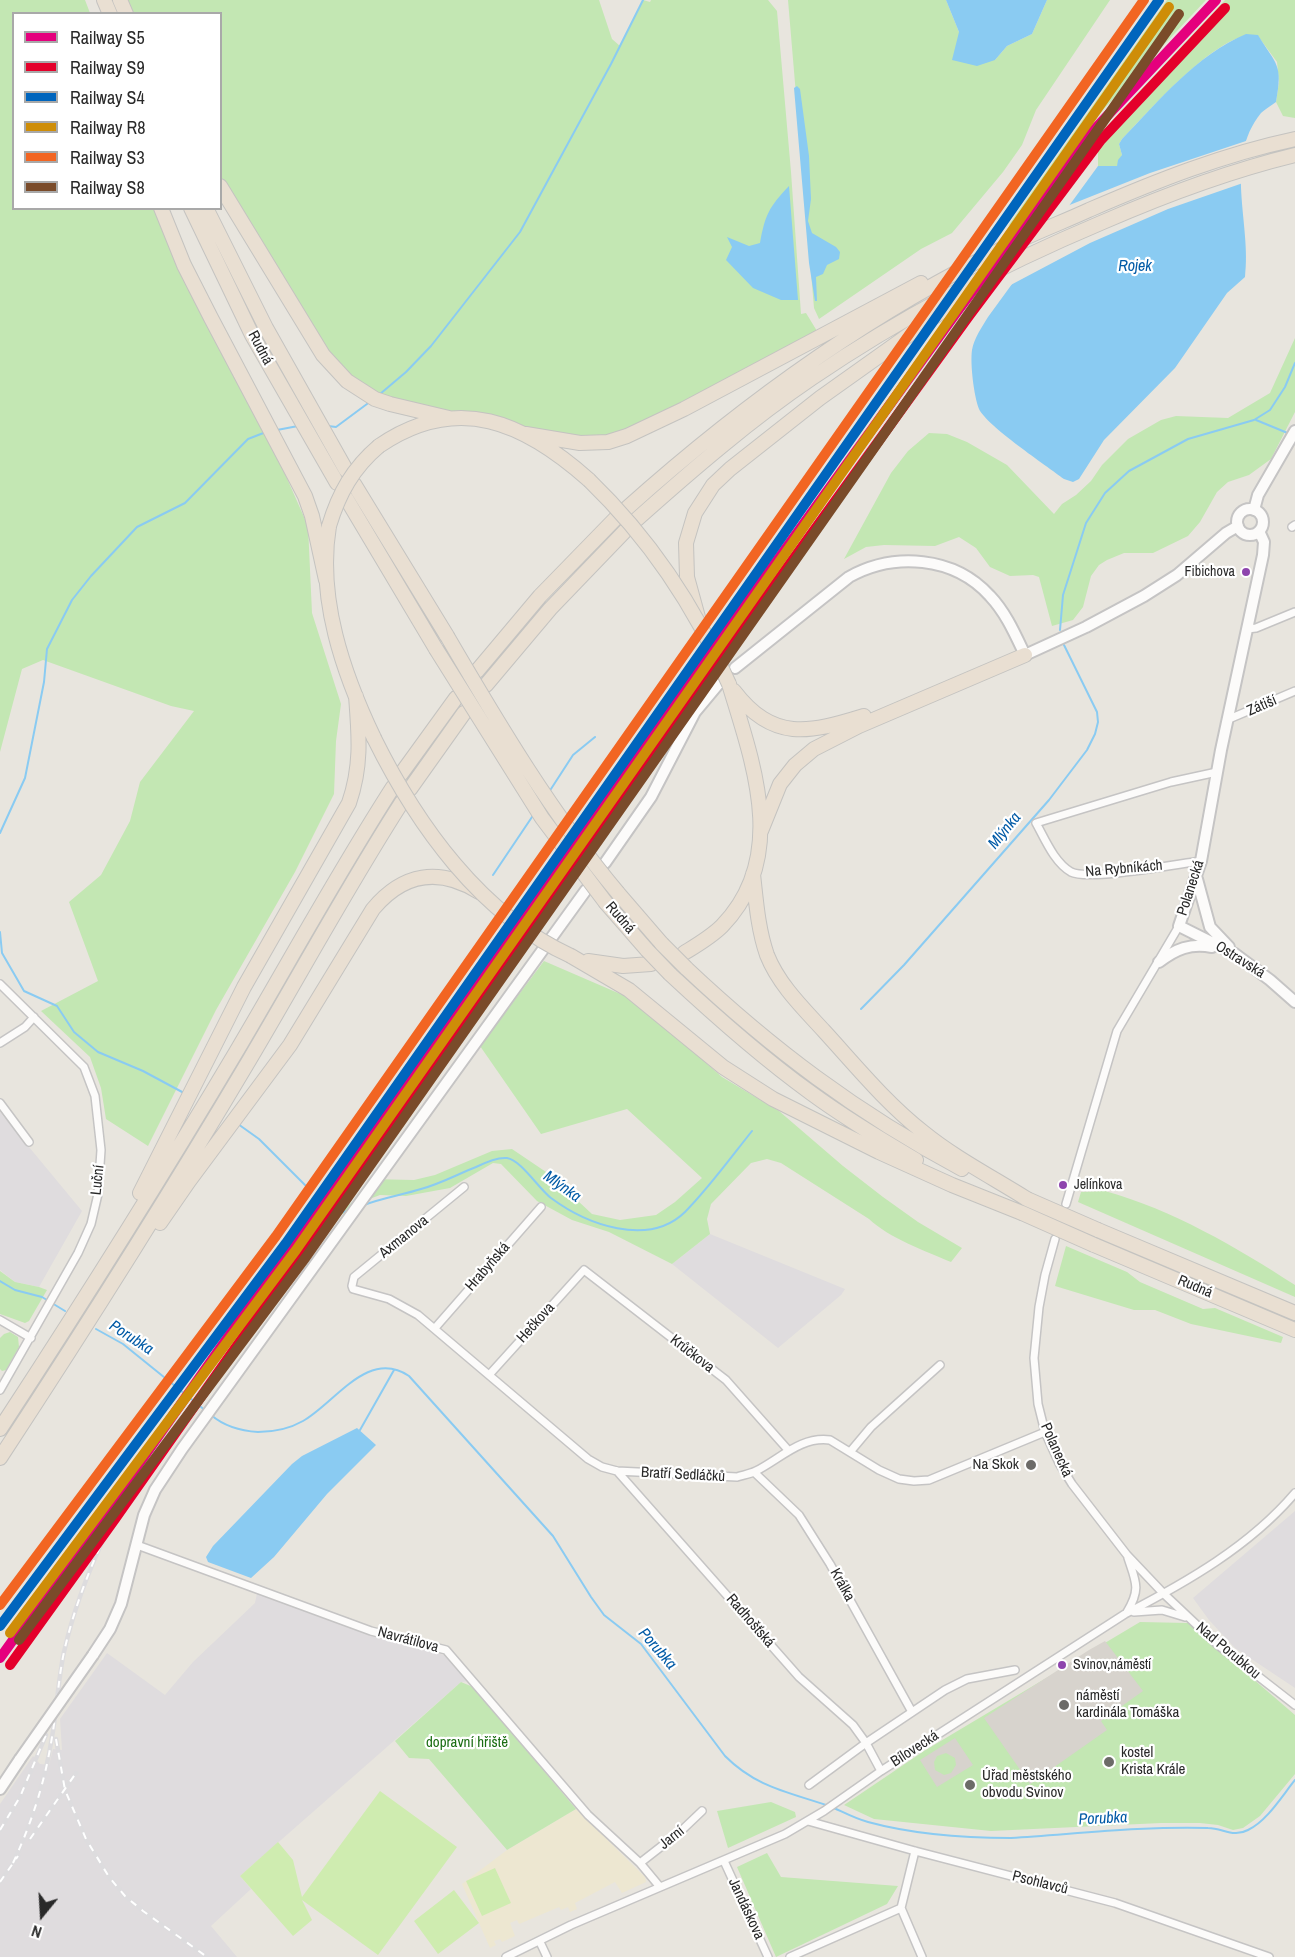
<!DOCTYPE html>
<meta charset="utf-8">
<style>
body{margin:0}
#map{position:relative;width:1295px;height:1957px;overflow:hidden;background:#e8e5de;font-family:"Archivo Narrow",sans-serif}
canvas{display:block}
.legend{position:absolute;left:12px;top:12px;width:210px;height:198px;box-sizing:border-box;background:#fff;border:2px solid #a9a9a9;margin:0;padding:8px 10px;list-style:none;font-size:18px;color:#292929}
.legend li{display:flex;align-items:center;gap:12px;height:30px}
.legend b{width:30px;border:2px solid #a9a9a9}
.north{position:absolute;left:12px;top:1885px;width:60px;height:60px;-webkit-text-stroke:4px #fff;paint-order:stroke;rotate:198deg;font-size:16px;font-weight:700;line-height:24px;text-align:center;color:#292929}
.north::after{content:'';display:block;margin:auto;width:21px;height:27px;background:#292929;clip-path:polygon(50% 0,100% 100%,50% 72%,0 100%)}
</style>
<div id="map">
<canvas width="1295" height="1957"></canvas>
<ul class="legend">
<li><b style="height:8px;background:#e5007d"></b>Railway S5</li>
<li><b style="height:8px;background:#e4002b"></b>Railway S9</li>
<li><b style="height:8px;background:#0065bd"></b>Railway S4</li>
<li><b style="height:8px;background:#ce8d08"></b>Railway R8</li>
<li><b style="height:8px;background:#f26522"></b>Railway S3</li>
<li><b style="height:8px;background:#7a4b2a"></b>Railway S8</li>
</ul>
<div class="north">N</div>
</div>
<script>
const c = document.querySelector('canvas').getContext('2d');
c.lineJoin = 'round';
function fill(path, color) {
  c.fillStyle = color;
  c.fill(path, 'evenodd');
}
function trace(path, color, width, dash) {
  c.strokeStyle = color;
  c.lineWidth = width;
  c.lineCap = dash ? 'butt' : 'round';
  c.setLineDash(dash || []);
  c.stroke(path);
}
function label(font, color, halo, rows, align = 'center') {
  c.font = font + ' "Archivo Narrow",sans-serif';
  c.lineWidth = 4.5;
  c.setLineDash([]);
  c.textBaseline = 'middle';
  c.strokeStyle = halo;
  c.fillStyle = color;
  for (const [text, x, y, turn = 0] of rows) {
    c.save();
    c.translate(x, y);
    c.rotate((+turn || 0) * Math.PI / 180);
    c.textAlign = isNaN(turn) ? turn : align;
    if (halo) c.strokeText(text, 0, 0);
    c.fillText(text, 0, 0);
    c.restore();
  }
}
fill(new Path2D(`
 M0,1112L82,1211L39,1287L15,1282L0,1270Z
 M710,1234L845,1289L841,1295L778,1348L672,1264Z
 M1295,1511V1688L1235,1648L1209,1620L1193,1598Z
 M257,1594L447,1656L470,1681L461,1682L240,1876L251,1889L211,1926L237,1957H0V1804L33,1756L40,1764L49,1765L53,1749L62,1750L60,1719L107,1653L165,1695L193,1662L255,1603Z`), '#dfdcde');
fill(new Path2D(`
 M576,1809L645,1877L646,1882L622,1893L615,1882L575,1903L577,1909L570,1912L568,1907L561,1910L559,1907L519,1924L517,1920L510,1923L515,1936L502,1942L500,1939L494,1941L496,1945L490,1948L462,1884L507,1850Z`), '#ede7d1');
fill(new Path2D(`
 M0,0H85L90,13L14,14V208L159,209L274,449L308,526L312,613L341,704L336,741L334,794L295,872L216,1010L148,1146L106,1119L101,1088L90,1057L41,1011L98,981L69,902L101,875L130,821L140,782L194,711L171,706L43,660L22,669L0,752Z
 M120,0H599L612,39L620,46L643,0L650,2L651,0H768L777,11L791,172L801,314L806,313L817,331L608,442L408,409L347,381L221,186L220,14L133,13L123,7Z
 M788,0H946L959,32L995,60L1007,46L1032,34L1047,0H1110L1036,110L1022,145L1003,172L952,233L921,249L819,319L814,308Z
 M1167,0H1206L1087,127L1017,220L1008,226Z
 M1225,0H1295V118L1283,116L1276,102L1279,82L1277,62L1258,36C1222,26 1147,114 1122,139L1119,144L1122,155L1117,167L1098,166V136Z
 M1295,338V412L1271,459L1249,475L1228,482L1217,492L1200,522L1188,536L1153,553H1124L1107,560L1099,565L1091,576L1083,607L1073,620L1052,626L1039,577L1033,575L1010,576L990,567L976,548L959,537L935,546L884,545L866,547L844,559L891,473L908,451L929,433L947,434L967,442L1007,465L1054,514L1062,504L1076,495L1091,481L1102,465L1128,439L1161,420L1176,416L1228,418L1270,393Z
 M544,961L625,996L670,1031L722,1077L779,1111L843,1166L883,1197L918,1222L962,1248L951,1262C925,1251 889,1238 869,1219L781,1163L767,1159L751,1163L711,1204L707,1219L710,1234L672,1264L609,1232L572,1220L537,1201L501,1164L493,1163L450,1188L406,1196L380,1195L359,1203L349,1211L328,1221L364,1193L369,1179L414,1180L435,1175L492,1151L512,1149L549,1174L592,1214L620,1220L656,1215L675,1202L702,1178L627,1109L541,1134L480,1046Z
 M1105,1191C1173,1210 1236,1247 1295,1285V1297L1078,1202L1081,1192Z
 M1066,1246L1127,1272L1140,1282L1203,1309L1215,1308L1283,1337L1281,1343L1191,1324L1155,1310H1134L1055,1286Z
 M0,1271L15,1282L39,1287L47,1290L29,1321L25,1323L0,1314Z
 M10,1332L18,1337L19,1347L6,1370L2,1371L0,1369V1338L4,1334Z
 M1140,1622L1188,1623L1295,1715V1774L1260,1816L1243,1828L1233,1830L1218,1825L1200,1823H1161L991,1831L874,1819L844,1805L924,1751Z
 M461,1682L473,1687L576,1809L507,1850L429,1759L409,1758L395,1741Z
 M771,1802L795,1812L796,1817L728,1848L717,1811Z
 M767,1853L781,1877L898,1886L887,1904L776,1957L737,1867Z`), '#c3e7b3');
fill(new Path2D(`
 M380,1791L457,1847L378,1955L302,1900L312,1920L293,1936L240,1876L278,1842L293,1860L302,1897Z
 M495,1868L511,1903L482,1916L466,1881Z
 M454,1890L479,1923L438,1954L414,1921Z`), '#cfecb0');
fill(new Path2D(`
 M1105,1641L1143,1691L1101,1721L1107,1730L1030,1784L984,1718L1089,1650Z
 M955,1738L973,1765L937,1787L920,1760ZM946,1753L955,1758L956,1765L951,1773L944,1775L935,1770L934,1762L937,1756Z`), '#d7d3cd');
fill(new Path2D(`
 M946,0H1047L1032,34L1007,46L995,60L977,66L952,60L959,32Z
 M1246,34L1258,35C1277,66 1283,64 1276,102C1271,106 1265,109 1261,113C1223,160 1252,224 1245,277L1227,293L1175,368L1104,440L1079,479L1073,482L1064,479C1047,466 987,426 979,409C974,396 970,364 972,350C974,338 982,327 988,317L1098,166H1117L1118,160L1122,155L1119,144L1122,139C1159,101 1196,55 1246,34Z
 M797,86L800,89L809,156L811,199L808,221L812,233L836,247L840,252L839,259L827,265L823,274L816,277L817,301H815L809,263L794,88Z
 M789,186L798,300H781L753,288L726,260L732,247L727,237L749,246L760,243C765,215 769,207 789,186Z
 M357,1428L376,1445L327,1494L274,1557L251,1578L208,1562L206,1557L213,1546L292,1464L302,1456Z`), '#8acbf2');
fill(new Path2D(`
 M1249,140L1243,183L1168,209L1090,243L1005,288L1023,265L1038,252L1043,234L1062,208L1150,173Z`), '#e8e5de');
trace(new Path2D(`
 M380,394L406,372L431,346L520,232L611,64L643,0
 M1256,420L1290,434
 M328,426L336,427L371,401
 M277,430L298,426
 M1060,630L1063,595L1086,523L1105,493L1129,471L1188,439L1254,420L1270,410L1285,387L1295,363
 M549,792L573,755L595,737
 M0,833L25,778L44,682L47,649L72,600L91,576L137,527L185,503L248,439L266,432
 M493,875L534,814
 M0,932L2,953L24,991L57,1006L74,1032L98,1052L143,1071L184,1093
 M861,1009L904,965L1049,800L1087,750L1095,734L1098,722L1097,712L1064,645
 M238,1124L259,1139L306,1186
 M364,1205C382,1198 402,1195 421,1189C440,1184 458,1174 476,1167C484,1163 497,1157 507,1158C521,1160 539,1189 551,1198C586,1224 648,1248 685,1212C708,1189 732,1156 752,1131
 M331,1206L344,1212L350,1210
 M0,1281L15,1290L42,1297L65,1311
 M96,1329L123,1344L206,1411
 M211,1415C224,1426 241,1431 258,1432C274,1432 289,1429 303,1421C335,1403 368,1348 409,1376L553,1536L591,1597L604,1615L641,1644L725,1756C757,1788 789,1792 829,1806
 M360,1430L394,1370
 M834,1808C845,1813 856,1819 868,1822C912,1834 965,1838 1011,1838C1076,1834 1143,1826 1208,1828C1223,1828 1233,1838 1248,1830C1267,1821 1282,1796 1295,1780`), '#8acbf2', 2);
const street = new Path2D(`
 M1292,527L1295,525
 M1247,629L1256,628L1295,612
 M1229,719L1295,691
 M1201,861C1177,864 1089,881 1071,872C1054,862 1045,839 1036,823L1171,782L1217,772
 M0,984L84,1067L95,1096L101,1150L98,1194L91,1224L78,1253L0,1390
 M0,1043L25,1027L34,1017
 M0,1103L29,1142
 M464,1187L354,1277L352,1286L353,1289L389,1299L418,1315L588,1459L602,1467L617,1471L737,1477C743,1475 750,1474 756,1471C780,1459 801,1436 830,1440L879,1470L899,1479L914,1481L929,1480L1045,1432
 M1066,1204L1117,1031L1179,926
 M1055,1239L1045,1275L1039,1307L1034,1358L1038,1404L1045,1432L1059,1463L1072,1484L1127,1555L1164,1594L1218,1645L1295,1705
 M0,1320L31,1338
 M435,1328L541,1207
 M489,1375L584,1270L726,1380L789,1451
 M850,1452L871,1427L940,1365
 M617,1471L799,1677L853,1725L866,1743L881,1771
 M754,1472L799,1515L830,1564L912,1712
 M137,1545L371,1631L446,1650L588,1815L640,1863L660,1887
 M1127,1612C1141,1589 1136,1582 1128,1558
 M1134,1612L1162,1610L1185,1617
 M809,1785L866,1743L945,1690L967,1679L1015,1670
 M808,1821L915,1851L1115,1903L1269,1957
 M915,1851L901,1908L922,1957
 M724,1861L768,1957
 M640,1863L681,1831L702,1811
 M540,1942L547,1957
 M506,1957L571,1925L785,1834L824,1811L881,1771L1125,1614C1187,1582 1250,1546 1295,1493
 M790,1957L901,1908`);
const secondary = new Path2D(`
 M1237 522a13 13 0 1 1 26 0a13 13 0 1 1-26 0Z
 M1254,510L1258,495L1295,431
 M1259,531L1264,542L1263,555L1221,750L1201,861L1179,926L1235,954L1270,980L1295,1002
 M735,668L849,577C894,552 954,556 990,596C1006,613 1015,634 1025,655L1086,627L1144,596L1177,575L1226,533L1238,526
 M605,863L651,797L695,712L720,682
 M1197,879L1210,927L1229,947
 M1159,962C1176,949 1190,943 1212,947
 M93,1655L110,1629L121,1604L144,1515L155,1490L182,1449L586,890
 M0,1789L20,1759`);
const highway = new Path2D(`
 M104,0L110,14
 M120,0L126,14
 M220,186L323,355L347,381L375,399L390,404L449,418
 M161,208L184,265L211,318L305,496L312,516L326,580
 M191,208L252,335L337,483
 M206,208L266,328L346,470
 M526,434L580,443L608,442L627,436L684,409L921,283
 M379,446C458,392 525,423 589,480
 M354,484L447,636
 M346,498L436,649
 M626,509C742,405 869,313 1010,245C1036,232 1063,222 1089,210C1156,181 1224,154 1295,139
 M636,520C692,470 750,420 812,378C903,316 1001,265 1103,222C1165,195 1229,171 1295,155
 M329,526C317,598 343,673 374,738
 M698,617L687,577L686,543L695,513L713,485L730,469L820,398L962,297
 M477,671L540,596L616,518
 M486,685L550,609L626,530
 M734,691C773,742 809,733 864,716
 M401,774L456,698
 M410,789L464,713
 M761,831L780,784L795,765L814,749L859,726L1025,655
 M753,874C756,901 758,929 767,955C779,985 803,1008 824,1031C856,1066 886,1103 923,1132C955,1158 992,1177 1027,1199
 M618,893L662,944
 M606,903L647,950
 M684,953C697,945 711,937 722,926C789,857 753,763 729,684
 M571,956L629,990L723,1067L773,1099L879,1152L952,1185L1022,1213
 M588,961L623,966L651,964
 M686,968C772,1049 857,1113 962,1169
 M670,974C715,1016 761,1057 811,1093C845,1118 880,1139 916,1160
 M140,1193L244,987L349,803C362,765 359,735 356,696
 M160,1223L189,1181L290,1045L373,909C403,873 439,867 479,892
 M1098,1230L1295,1313
 M1094,1245L1295,1330
 M0,1429C81,1305 160,1180 236,1052C288,964 337,874 393,787
 M0,1458C86,1327 170,1194 250,1059C301,973 348,886 402,802`);
trace(street, '#c5c4c4', 10);
trace(secondary, '#c5c4c4', 14);
trace(highway, '#c4c3c0', 16);
trace(street, '#fcfbfa', 7);
trace(secondary, '#fcfbfa', 10);
trace(highway, '#e9dfd2', 14);
const rail = new Path2D(`
 M56,1739L65,1790L86,1839L109,1877L125,1896L143,1911L207,1957
 M0,1830L20,1797L46,1735
 M30,1839L76,1773
 M13,1863C32,1822 45,1782 52,1737C57,1709 58,1680 64,1652C73,1612 88,1572 105,1536
 M0,1882L18,1856`);
trace(rail, '#dddcde', 4.5);
trace(rail, '#fff', 2, [7]);
const secondaryBridge = new Path2D(`
 M20,1759L93,1655`);
const highwayBridge = new Path2D(`
 M589,480C650,539 695,606 729,684
 M329,526C339,493 353,468 379,446
 M447,636C499,725 552,814 618,893
 M436,649L542,818L606,903
 M374,738C417,825 481,915 571,956
 M662,944L686,968
 M647,950L670,974
 M1027,1199L1098,1230
 M1022,1213L1094,1245`);
trace(secondaryBridge, '#c5c4c4', 14, []);
trace(highwayBridge, '#c4c3c0', 16, []);
trace(secondaryBridge, '#fcfbfa', 10);
trace(highwayBridge, '#e9dfd2', 14);
trace(new Path2D(`
 M0,1658L105,1512L661,721L959,309L1092,132L1216,0`), '#e5007d', 10);
trace(new Path2D(`
 M10,1665L115,1519L671,728L969,316L1101,140L1225,8`), '#e4002b', 10);
trace(new Path2D(`
 M0,1626L286,1243L1159,0`), '#0065bd', 10);
trace(new Path2D(`
 M10,1633L296,1250L1169,7`), '#ce8d08', 10);
trace(new Path2D(`
 M0,1605L276,1236L1144,0`), '#f26522', 10);
trace(new Path2D(`
 M19,1640L306,1257L1179,14`), '#7a4b2a', 10);
for (const [x, y, r, color] of [
 [1246,572,5,"#8e44ad"],
 [1063,1185,5,"#8e44ad"],
 [1031,1465,6,"#6c6b68"],
 [1062,1665,5,"#8e44ad"],
 [1064,1705,6,"#6c6b68"],
 [1109,1762,6,"#6c6b68"],
 [970,1785,6,"#6c6b68"]
]) {
  const dot = new Path2D();
  dot.arc(x, y, r, 0, 2 * Math.PI);
  c.fillStyle = color;
  c.fill(dot);
  trace(dot, '#fff', 2);
}
label('14px', '#292929', '#fff', [
 ["Fibichova",1235,572,"right"],
 ["Jelínkova",1074,1185],
 ["Svinov,náměstí",1073,1665]
], 'left');
label('15px', '#292929', '#fff', [
 ["Rudná",260,348,62],
 ["Zátiší",1262,706,-23],
 ["Na Rybníkách",1124,869,-5],
 ["Polanecká",1191,888,-72],
 ["Rudná",620,918,49],
 ["Ostravská",1240,960,32],
 ["Luční",98,1180,-84],
 ["Axmanova",404,1237,-39],
 ["Hrabyňská",488,1267,-49],
 ["Rudná",1195,1287,23],
 ["Hečkova",536,1323,-48],
 ["Krůčkova",692,1354,38],
 ["Polanecká",1056,1450,66],
 ["Bratří Sedláčků",683,1475,3],
 ["Králka",842,1585,61],
 ["Radhošťská",750,1621,49],
 ["Navrátilova",408,1640,15],
 ["Nad Porubkou",1228,1651,40],
 ["Bílovecká",915,1749,-33],
 ["Jarní",672,1838,-39],
 ["Psohlavců",1040,1883,14],
 ["Jandáskova",746,1909,65]
]);
label('15px', '#292929', '#fff', [
 ["Na Skok",1019,1465,"right"],
 ["náměstí",1076,1696],
 ["kardinála Tomáška",1076,1713],
 ["kostel",1121,1753],
 ["Krista Krále",1121,1770],
 ["Úřad městského",982,1776],
 ["obvodu Svinov",982,1793]
], 'left');
label('15px', '#1b6d13', '#fff', [
 ["dopravní hřiště",467,1743]
]);
label('italic 16px', '#015aa6', '#fff', [
 ["Rojek",1135,267],
 ["Mlýnka",1005,831,-51],
 ["Mlýnka",562,1187,35],
 ["Porubka",131,1338,33],
 ["Porubka",657,1649,49],
 ["Porubka",1103,1819,-3]
]);
</script>
